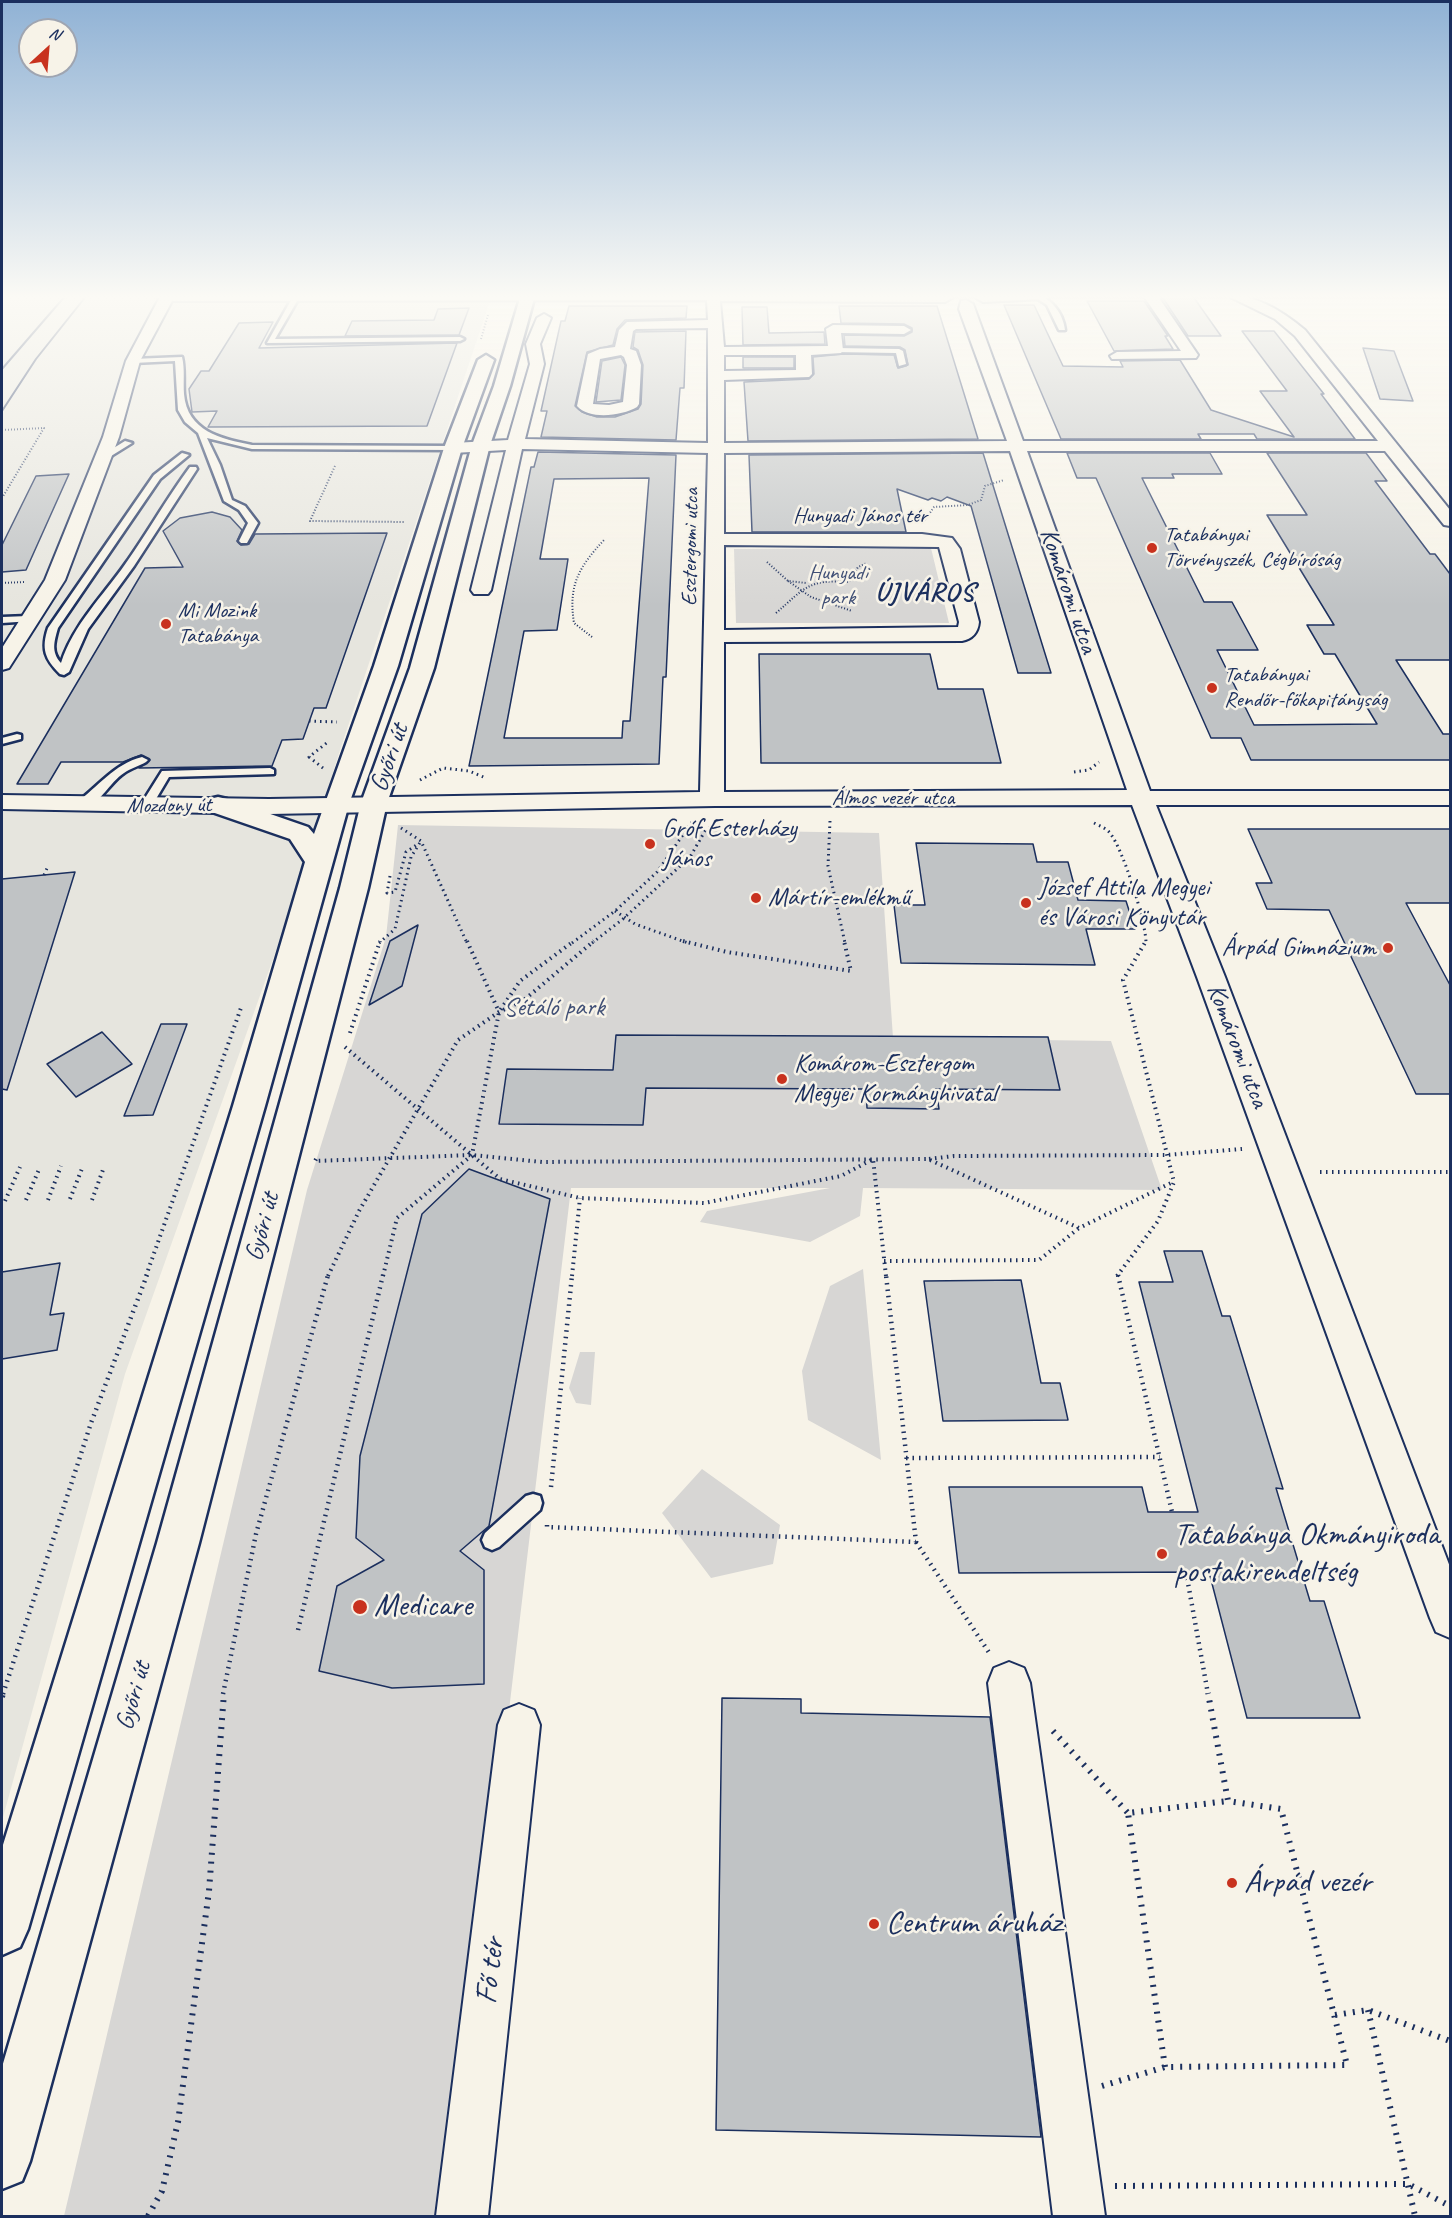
<!DOCTYPE html>
<meta charset="utf-8">
<style>
body{margin:0}
#map{position:relative;width:1452px;height:2218px;overflow:hidden;background:#f7f3e8;font-family:Caveat,sans-serif}
canvas{display:block}
.frame{position:absolute;inset:0;border:3px solid #1b2f5e;pointer-events:none}
.north{position:absolute;left:18px;top:18px;width:60px;height:60px;box-sizing:border-box;background:#f7f3e8;border:2px solid #9fa5b1;border-radius:50%;rotate:26deg;font-size:16px;font-weight:700;line-height:24px;text-align:center;color:#1b2f5e}
.north::after{content:'';display:block;margin:auto;width:21px;height:27px;background:#c8321e;clip-path:polygon(50% 0,100% 100%,50% 72%,0 100%)}
</style>
<div id="map">
<canvas width="1452" height="2218"></canvas>
<div class="frame"></div>
<div class="north">N</div>
</div>
<script>
const c = document.querySelector('canvas').getContext('2d');
c.lineJoin = 'round';
function fill(path, color) {
  c.fillStyle = color;
  c.fill(path, 'evenodd');
}
function trace(path, color, width, dash) {
  c.strokeStyle = color;
  c.lineWidth = width;
  c.lineCap = dash ? 'butt' : 'round';
  c.setLineDash(dash || []);
  c.stroke(path);
}
function label(font, color, halo, rows, align = 'center') {
  c.font = font + ' Caveat,sans-serif';
  c.lineWidth = 5;
  c.setLineDash([]);
  c.textBaseline = 'middle';
  c.strokeStyle = halo;
  c.fillStyle = color;
  for (const [text, x, y, turn = 0] of rows) {
    c.save();
    c.translate(x, y);
    c.rotate((+turn || 0) * Math.PI / 180);
    c.textAlign = isNaN(turn) ? turn : align;
    if (halo) c.strokeText(text, 0, 0);
    c.fillText(text, 0, 0);
    c.restore();
  }
}
fill(new Path2D(`
 M2,295H492L341,747L283,931L125,1374L2,1821Z`), '#e6e5de');
fill(new Path2D(`
 M931,548L949,623H736L734,549Z
 M398,825L879,833L893,1038L1111,1041L1162,1190L863,1188L860,1216L810,1242L700,1222L707,1211L830,1188H571L449,2216H64L307,1190L386,937Z
 M863,1269L881,1460L808,1420L802,1371L830,1286Z
 M580,1352H595L591,1405L576,1403L569,1388Z
 M702,1469L780,1525L773,1564L711,1578L662,1513Z`), '#d7d6d4');
const building = new Path2D(`
 M1161,295H1192L1221,336H1188Z
 M1087,301H1144L1168,336H1165L1173,349L1114,351Z
 M1004,305H1034L1063,366L1123,367L1120,361L1180,360L1211,410L1294,437L1260,391H1287L1242,331H1274L1324,394H1321L1355,439H1257L1254,434H1198L1201,439H1061Z
 M569,306H687L686,318L625,320L617,329L613,345L587,352L575,406L582,412L597,417H615L638,409L641,404L643,365L638,350L633,347L635,332L686,331L684,388H680L676,440L541,437L547,411H541L561,321H565Z
 M839,306H937L978,439L748,441L744,382L809,379L814,374L813,357L843,354L894,355L898,368L908,365L905,350L900,347L845,346L844,335L904,336L912,332V328L904,324L841,323Z
 M742,307H767L769,333L824,332L825,344L743,345Z
 M469,308L459,335L345,336L352,321L434,320L438,309Z
 M273,322L259,348L457,343L427,426L208,427L217,411L192,412L189,389L201,371H209L239,323Z
 M1363,348L1394,351L1413,401L1380,399Z
 M621,357L625,365L621,400L596,402L602,361Z
 M743,357H794V368H743Z
 M538,452L676,455L666,677H663L659,764L469,766L531,467H534ZM649,478L630,721H623L622,738H504L524,631L557,630L568,559H540L554,479Z
 M983,453L1051,673H1018L971,506L947,497L941,501L932,498L928,500L897,489L906,532H752L749,455Z
 M1067,453H1210L1222,474H1172L1174,478H1142L1204,602H1232L1258,650H1217L1254,725L1377,724L1335,654H1324L1307,625H1334L1267,515H1307L1267,453H1366L1387,481H1375L1430,554H1435L1450,574V660H1396L1443,734H1450V760H1251L1241,738H1211L1096,478H1077Z
 M69,474L26,570L2,572V545L36,476Z
 M212,512L230,517L242,530L237,541L241,545L249,544L255,534L387,533L326,708H314L303,739L282,740L272,766L139,768L150,760L141,755L123,762H61L48,784H17L145,568L183,567L163,531L180,518Z
 M759,654H930L938,689H983L1001,763H761Z
 M1248,829H1450V903H1406L1450,985V1094H1416L1329,910L1267,909L1256,883H1272Z
 M916,843L1033,844L1037,862H1068L1078,900L1126,901L1135,929H1086L1095,965L901,963L894,905H925Z
 M75,872L7,1090L2,1089V879Z
 M418,925L402,986L369,1005L390,941Z
 M161,1024H187L153,1115L124,1116Z
 M102,1032L132,1064L76,1097L47,1064Z
 M616,1035L1048,1037L1060,1090L936,1089L939,1109L867,1108L866,1089L646,1088L643,1125L499,1124L507,1069L613,1070Z
 M469,1169L550,1199L489,1526L460,1551L484,1570V1684L392,1688L319,1671L337,1586L384,1560L356,1538L360,1456L422,1214Z
 M1164,1251H1202L1222,1316H1230L1283,1489L1276,1488L1310,1601H1324L1360,1718H1247L1209,1572L959,1573L949,1487H1142L1148,1512H1198L1139,1282H1173Z
 M60,1263L50,1315L64,1313L57,1350L2,1359V1272Z
 M1021,1280L1041,1383H1060L1068,1420L943,1421L924,1281Z
 M722,1698L801,1699V1713L990,1717L1041,2137L716,2130Z`);
fill(building, '#c0c3c5');
trace(building, '#1b2f5e', 1.5);
const lane = new Path2D(`
 M294,295L300,296L275,339L460,337L464,339L460,341L267,343Z
 M1032,295C1050,295 1063,313 1065,330H1059L1047,305Z
 M836,348L899,349L903,351L906,364L899,366L896,353L833,352Z
 M182,357C185,369 183,382 184,394C187,431 221,439 252,445L453,446L457,448L453,450L252,449L207,438L220,465L232,500L245,506L258,523L247,543H241L239,541L248,523L239,510L224,501L198,433L185,422L178,410L175,361L133,363L129,361L133,359Z
 M125,441L132,443L103,461L96,459Z
 M182,453L189,455L160,479L58,628C54,642 51,652 61,663C73,625 103,596 126,563C148,532 167,498 190,467H196L197,469L134,566L88,629L69,672L64,675L60,674C45,659 41,649 48,628L154,475Z
 M28,616L33,619L32,621L2,623V617Z
 M17,734L21,735V739L2,744V738Z
 M142,757L148,760L146,762C139,766 131,768 124,773C110,781 95,813 76,809V803C98,787 114,764 142,757Z
 M270,768L274,770V774L169,777L150,809L146,810L140,806L162,771Z
 M533,1494L540,1496L542,1503L540,1510L499,1547L492,1550L485,1547L482,1540L485,1533L526,1496Z`);
const street = new Path2D(`
 M161,295H949L952,298L945,302L720,301L724,347L828,346L826,329L833,325L904,326L911,330L904,334L841,333L843,350L841,353L811,355L812,374L809,377L724,380V443L1007,441L959,309L961,301L966,300L973,304L1023,441H1378L1295,336L1275,319L1226,295C1257,295 1282,311 1305,330L1450,510V526L1444,525L1385,451H1027L1150,791H1450V805H1156L1225,977L1450,1567V1638L1436,1632L1430,1618L1197,977L1132,805L715,806L269,814L2,809V795L269,799L700,792L708,453L522,449L491,590L488,594H474L471,590L506,450L453,453L445,448L453,443L508,440L530,364L526,344L537,318L544,314L551,318L540,344L544,364L525,439L708,443V328L636,329L633,331L630,349L636,351L641,365L639,404L637,407C622,416 589,420 577,406L588,354L600,349L615,347L619,330L627,322L708,320L707,300L172,301L140,361L119,437L65,580L9,668L2,670V648L45,580L103,437L126,361ZM621,355L624,357L627,365L623,402L609,405L593,404L600,359ZM724,355H796V370L724,371ZM1010,451L1127,790L724,792V642L962,641C972,639 978,633 979,622L960,549L952,538L922,534H724V453ZM724,545L939,547L959,622L958,627L724,630Z
 M978,295H1050L1043,299L983,302L976,298Z
 M1143,295H1157L1198,355L1196,358L1112,359L1110,356L1117,352L1181,351Z
 M1009,1662L1024,1668L1030,1683L1105,2216H1053L988,1683L994,1668Z
 M519,1704L534,1710L540,1725L488,2216H436L498,1725L504,1710Z`);
const secondary = new Path2D(`
 M521,295H535L510,386L490,445L434,668L387,803L368,888L199,1543L30,2161L22,2181L2,2189V2067L157,1543L340,888L361,803L410,668L472,445L494,386Z
 M486,355L494,360L462,448L398,666L349,804L265,1106L28,1929L20,1947L2,1955V1848L233,1106L305,862L290,839L209,811L205,805L209,799L218,797L227,799L308,827L314,834L374,666L444,448L478,360Z`);
trace(lane, '#1b2f5e', 5);
trace(street, '#1b2f5e', 4);
trace(secondary, '#1b2f5e', 5);
trace(new Path2D(`
 M481,339L488,315
 M2,430L44,428L2,498
 M335,466L310,521L404,522
 M925,520L934,507L968,505L981,500L985,486L1004,480
 M767,562L788,581L806,583
 M788,581L811,597L852,611
 M2,583L25,582
 M776,613C805,588 808,579 849,582L858,567L867,563
 M592,637L574,623C568,585 579,567 604,540`), '#1b2f5e', 2, [1, 2]);
trace(new Path2D(`
 M309,721L337,722
 M323,768L309,757L329,741
 M1074,772L1089,770L1099,762
 M420,780L443,768L469,771L486,778
 M830,821L828,866L845,943
 M1094,823C1100,826 1106,828 1110,833C1123,849 1146,922 1146,943
 M401,828L421,841L467,943
 M44,875L48,866
 M390,876L387,893L395,892L406,852L418,844
 M615,911L635,924L688,943
 M379,943L395,929L411,857L421,841
 M572,943L615,911L657,872L692,822
 M592,943L623,919L690,857L705,831L718,822`), '#1b2f5e', 3, [1.5, 4]);
trace(new Path2D(`
 M467,941L499,1012
 M683,941L727,952L851,971L844,941
 M350,1033L380,941
 M345,1047L500,1179L580,1198L704,1203L841,1176L873,1159L886,1276
 M316,1159L315,1161L472,1155L542,1162L928,1159L1079,1228L1173,1182
 M929,1159L954,1156L1166,1155L1242,1149
 M1320,1172H1450
 M70,1199L83,1166
 M26,1200L40,1167
 M48,1200L61,1166
 M92,1200L104,1167
 M5,1201L20,1167
 M884,1261L1039,1260L1079,1228
 M146,1276L242,1005
 M328,1276L359,1211L458,1040L499,1012L524,1000L594,941
 M383,1276L397,1218L472,1155L499,1012L520,981L574,941
 M572,1276L580,1198
 M1117,1276L1158,1221L1174,1182L1123,980L1146,941`), '#1b2f5e', 4, [1.5, 4.5]);
trace(new Path2D(`
 M1118,1275L1172,1512
 M906,1458L1160,1457
 M551,1487L572,1275
 M547,1525V1527L916,1542L886,1275
 M916,1542L990,1654
 M1186,1572L1208,1694
 M298,1630L383,1275
 M3,1694L91,1423L147,1275
 M223,1694L256,1534L328,1275`), '#1b2f5e', 4.5, [1.5, 5]);
trace(new Path2D(`
 M2,1697L3,1693
 M1053,1731L1128,1813
 M1368,2010L1415,2216
 M1335,2015L1368,2010L1450,2041
 M1165,2067L1128,1813L1228,1801
 M1102,2086L1165,2067L1347,2065L1281,1809L1228,1801L1208,1693
 M1115,2186L1408,2184L1450,2206
 M148,2216L162,2191L178,2122L209,1891L224,1693`), '#1b2f5e', 6, [2, 7]);
fill(lane, '#f7f3e8');
fill(street, '#f7f3e8');
fill(secondary, '#f7f3e8');
trace(new Path2D(`
 M2,369L66,295
 M2,411L36,359L87,295`), '#1b2f5e', 2);
const sky = c.createLinearGradient(0, 0, 0, 606);
sky.addColorStop(0, '#90b2d5');
sky.addColorStop(0.49, '#fbfaf5');
sky.addColorStop(1, '#fbfaf500');
c.fillStyle = sky;
c.fillRect(0, 0, 1452, 606);
for (const [x, y, r, color] of [
 [1152,548,6,"#c8321e"],
 [166,624,6,"#c8321e"],
 [1212,688,6,"#c8321e"],
 [650,844,6,"#c8321e"],
 [756,898,6,"#c8321e"],
 [1026,903,6,"#c8321e"],
 [1388,948,6,"#c8321e"],
 [782,1079,6,"#c8321e"],
 [1162,1554,6,"#c8321e"],
 [360,1607,8,"#c8321e"],
 [1232,1883,6,"#c8321e"],
 [874,1924,6,"#c8321e"]
]) {
  const dot = new Path2D();
  dot.arc(x, y, r, 0, 2 * Math.PI);
  c.fillStyle = color;
  c.fill(dot);
  trace(dot, '#f7f3e8', 2);
}
label('22px', '#1b2f5e', '#f7f3e8', [
 ["Hunyadi János tér",860,516],
 ["Esztergomi utca",691,547,-89],
 ["Álmos vezér utca",893,798],
 ["Mozdony út",169,806,-1]
]);
label('22px', '#1b2f5e', '#f7f3e8', [
 ["Tatabányai",1164,535],
 ["Törvényszék, Cégbíróság",1164,560],
 ["Mi Mozink",178,611],
 ["Tatabánya",178,636],
 ["Tatabányai",1224,675],
 ["Rendőr-főkapitányság",1224,700]
], 'left');
label('22px', '#415076', '#f7f3e8', [
 ["Hunyadi",838,573],
 ["park",838,598]
]);
label('26px', '#1b2f5e', '#f7f3e8', [
 ["Komáromi utca",1068,591,71],
 ["Győri út",390,758,-71],
 ["Komáromi utca",1237,1046,69],
 ["Győri út",263,1227,-75],
 ["Győri út",134,1696,-74]
]);
label('26px', '#1b2f5e', '#f7f3e8', [
 ["Gróf Esterházy",662,829],
 ["János",662,859],
 ["József Attila Megyei",1038,888],
 ["és Városi Könyvtár",1038,918],
 ["Mártír-emlékmű",768,898],
 ["Árpád Gimnázium",1376,948,"right"],
 ["Komárom-Esztergom",794,1064],
 ["Megyei Kormányhivatal",794,1094]
], 'left');
label('26px', '#415076', '#f7f3e8', [
 ["Sétáló park",554,1008]
]);
c.letterSpacing = '1.5px';
label('bold 27px', '#1b2f5e', '#f7f3e8', [
 ["ÚJVÁROS",925,593]
]);
c.letterSpacing = '0px';
label('32px', '#1b2f5e', '#f7f3e8', [
 ["Tatabánya Okmányiroda",1174,1536],
 ["postakirendeltség",1174,1573],
 ["Medicare",374,1607],
 ["Árpád vezér",1244,1883],
 ["Centrum áruház",886,1924]
], 'left');
label('32px', '#1b2f5e', '#f7f3e8', [
 ["Fő tér",491,1971,-83]
]);
</script>
